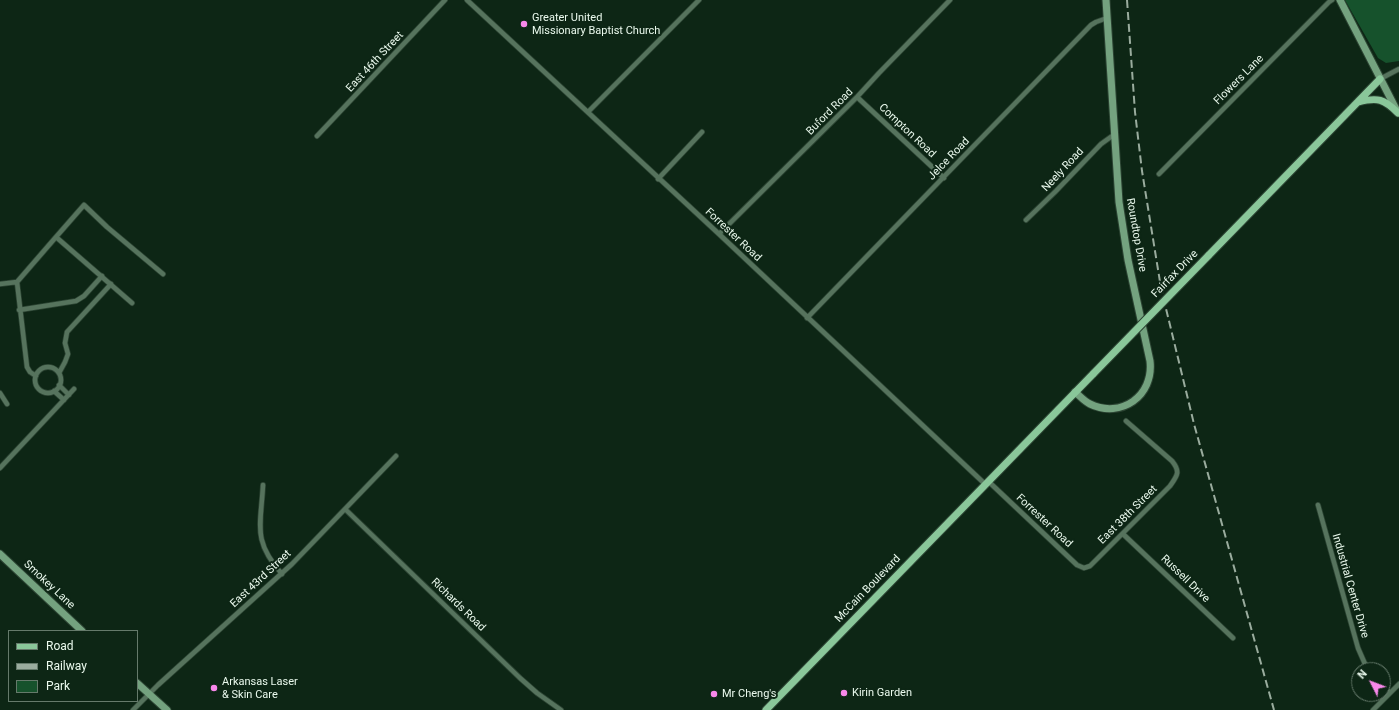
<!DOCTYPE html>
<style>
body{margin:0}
#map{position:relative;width:1399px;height:710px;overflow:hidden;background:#0d2615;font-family:Roboto,sans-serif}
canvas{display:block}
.legend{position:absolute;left:8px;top:630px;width:130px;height:72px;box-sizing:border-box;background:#0d2615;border:1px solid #657a6b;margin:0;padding:5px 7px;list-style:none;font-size:12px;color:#eaf9ed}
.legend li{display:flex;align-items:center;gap:8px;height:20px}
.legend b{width:20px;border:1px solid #657a6b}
.north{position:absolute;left:1351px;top:662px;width:40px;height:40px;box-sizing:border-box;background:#0d2615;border:1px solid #657a6b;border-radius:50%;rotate:312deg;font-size:11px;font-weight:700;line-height:16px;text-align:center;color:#eaf9ed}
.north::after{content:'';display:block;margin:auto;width:14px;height:18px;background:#f888ea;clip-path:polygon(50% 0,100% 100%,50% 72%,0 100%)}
</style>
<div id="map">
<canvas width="1399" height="710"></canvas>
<ul class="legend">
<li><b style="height:5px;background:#8ac79a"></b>Road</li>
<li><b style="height:5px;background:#9aac9e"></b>Railway</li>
<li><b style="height:11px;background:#16522c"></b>Park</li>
</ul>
<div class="north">N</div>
</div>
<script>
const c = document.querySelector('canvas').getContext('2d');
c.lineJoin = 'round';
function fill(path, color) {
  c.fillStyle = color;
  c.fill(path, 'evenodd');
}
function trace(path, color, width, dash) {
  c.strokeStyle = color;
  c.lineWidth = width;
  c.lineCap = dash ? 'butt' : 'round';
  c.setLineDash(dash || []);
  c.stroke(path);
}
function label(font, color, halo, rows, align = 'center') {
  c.font = font + ' Roboto,sans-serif';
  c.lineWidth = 4;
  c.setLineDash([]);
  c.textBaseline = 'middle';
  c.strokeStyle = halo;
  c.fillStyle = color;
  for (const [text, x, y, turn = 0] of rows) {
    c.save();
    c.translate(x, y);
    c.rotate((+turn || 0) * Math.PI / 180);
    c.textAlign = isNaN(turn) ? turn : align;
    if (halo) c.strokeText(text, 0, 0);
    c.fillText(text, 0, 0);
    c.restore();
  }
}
fill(new Path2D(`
 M1345,0H1399V61L1386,63L1378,58Z`), '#16522c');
const street = new Path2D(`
 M467,0L719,234L985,484
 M1380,79L1399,69
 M857,97L944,178
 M588,112L699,0
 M317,136L445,0
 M1159,174L1329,2L1332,0
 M658,179L702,132
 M1026,220L1056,191L1101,144L1115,134
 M719,234L857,97L879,73L950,0
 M56,237L84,205L107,227L163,274
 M17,282L56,237L132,303
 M0,284L17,282L27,367L30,372L36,376
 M19,310L76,301L84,296L102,276
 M807,318L1091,25L1096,22L1107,18
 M35 380a13 13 0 1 1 26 0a13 13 0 1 1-26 0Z
 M59,373L65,362L68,354L65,343L67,332L111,284
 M59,385L69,395
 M54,391L64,400
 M0,393L7,404
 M0,468L74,389
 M988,481L1077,565L1084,568L1090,566L1170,486C1177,476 1181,472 1172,461L1126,421
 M263,485C261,525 252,541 282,574
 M1318,505L1358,648L1365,664L1369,670
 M345,509L520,678L537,693L561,710
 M1123,534L1233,638
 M1383,685L1390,693
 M133,710L158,685L292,564L396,456
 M1373,710L1399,684`);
const secondary = new Path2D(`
 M1340,0L1397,111
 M1075,392C1080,396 1084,401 1090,404C1121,419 1154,396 1150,361L1128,260L1119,202L1106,0
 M0,554L82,631
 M137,683L167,710`);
const primary = new Path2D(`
 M1358,102C1378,97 1384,99 1398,113
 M1208,256L1380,79
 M766,710L1094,373`);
trace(street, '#2c4433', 6);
trace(secondary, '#2c4433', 9);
trace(primary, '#2c4433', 9);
trace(street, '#56735d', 4.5);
trace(secondary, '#74a27f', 7);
trace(primary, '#8ac79a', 7);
trace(new Path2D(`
 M1127,0L1135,112L1142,171L1161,288L1194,424L1274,710`), '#9aac9e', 2, [8, 4]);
const primaryBridge = new Path2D(`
 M1094,373L1208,256`);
trace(primaryBridge, '#2c4433', 9, []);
trace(primaryBridge, '#8ac79a', 7);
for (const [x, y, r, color] of [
 [524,24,4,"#f888ea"],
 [214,688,4,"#f888ea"],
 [844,693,4,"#f888ea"],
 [714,694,4,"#f888ea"]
]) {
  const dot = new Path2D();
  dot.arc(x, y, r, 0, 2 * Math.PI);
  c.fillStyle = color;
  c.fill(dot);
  trace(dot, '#0d2615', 1.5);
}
label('11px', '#eaf9ed', '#0d2615', [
 ["Greater United",532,18],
 ["Missionary Baptist Church",532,31],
 ["Arkansas Laser",222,682],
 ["& Skin Care",222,695],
 ["Kirin Garden",852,693],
 ["Mr Cheng's",722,694]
], 'left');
label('11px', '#eaf9ed', '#0d2615', [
 ["East 46th Street",375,62,-47],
 ["Flowers Lane",1239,80,-45],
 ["Buford Road",830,112,-45],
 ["Compton Road",907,131,43],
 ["Jelce Road",949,159,-46],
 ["Neely Road",1063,170,-47],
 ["Forrester Road",733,235,43],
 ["Roundtop Drive",1136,235,80],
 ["Fairfax Drive",1175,274,-46],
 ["East 38th Street",1128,515,-45],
 ["Forrester Road",1044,521,43],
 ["East 43rd Street",261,579,-43],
 ["Russell Drive",1185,579,44],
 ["Smokey Lane",49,585,43],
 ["Industrial Center Drive",1350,586,74],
 ["McCain Boulevard",868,589,-46],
 ["Richards Road",458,605,44]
]);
</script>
